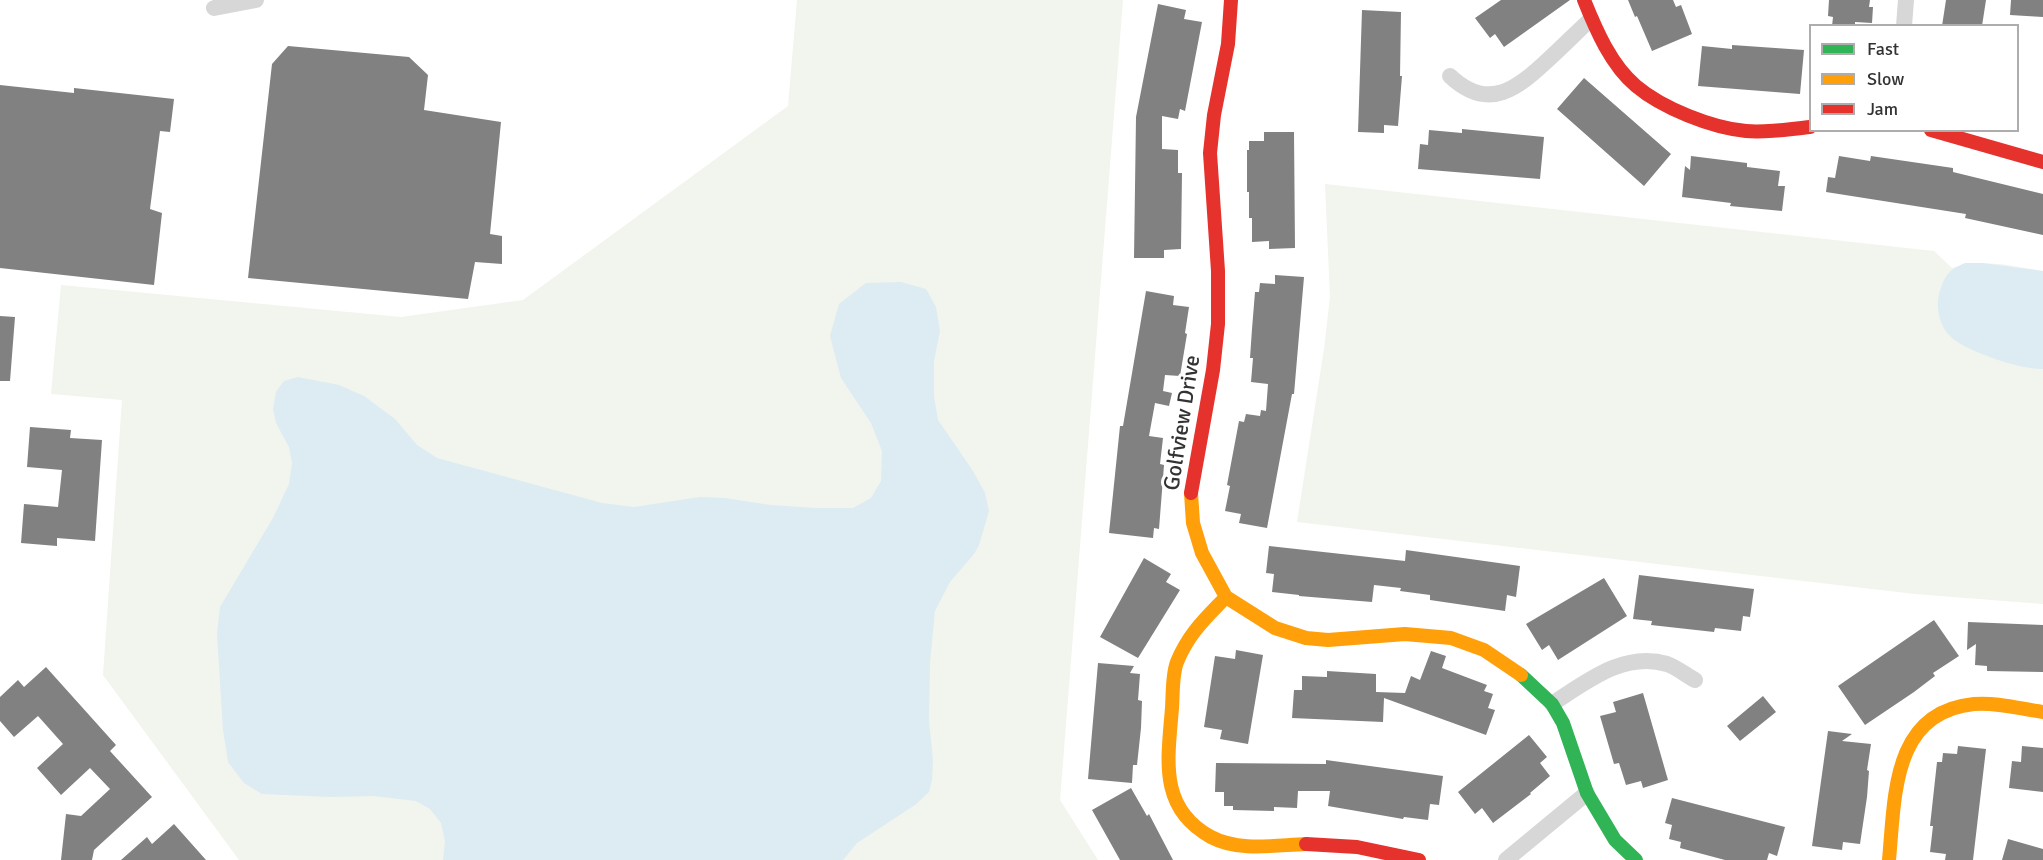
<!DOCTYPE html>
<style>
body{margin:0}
#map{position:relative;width:2043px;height:860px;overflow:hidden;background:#fff;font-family:Signika,sans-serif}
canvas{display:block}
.legend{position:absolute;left:1809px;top:24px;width:210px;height:108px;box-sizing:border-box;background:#fff;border:2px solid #adadad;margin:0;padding:8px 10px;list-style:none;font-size:18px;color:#333}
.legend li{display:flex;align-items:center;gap:12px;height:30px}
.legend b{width:30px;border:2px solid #adadad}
</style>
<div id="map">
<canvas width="2043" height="860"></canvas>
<ul class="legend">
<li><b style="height:8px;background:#30b455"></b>Fast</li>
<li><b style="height:8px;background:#ff9f0a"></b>Slow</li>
<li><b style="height:8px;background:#e5322d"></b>Jam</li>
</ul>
</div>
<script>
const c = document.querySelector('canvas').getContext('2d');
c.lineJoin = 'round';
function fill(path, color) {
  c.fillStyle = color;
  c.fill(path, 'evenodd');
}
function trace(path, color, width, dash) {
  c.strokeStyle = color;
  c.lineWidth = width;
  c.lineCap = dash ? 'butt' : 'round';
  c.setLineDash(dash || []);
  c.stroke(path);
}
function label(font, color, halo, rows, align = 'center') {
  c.font = font + ' Signika,sans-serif';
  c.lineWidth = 6;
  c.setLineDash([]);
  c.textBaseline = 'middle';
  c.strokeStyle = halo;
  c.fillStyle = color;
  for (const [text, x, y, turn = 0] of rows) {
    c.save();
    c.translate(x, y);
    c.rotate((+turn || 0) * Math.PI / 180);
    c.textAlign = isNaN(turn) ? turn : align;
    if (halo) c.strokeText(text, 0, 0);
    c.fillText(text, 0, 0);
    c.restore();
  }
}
fill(new Path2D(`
 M797,0H1123L1060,800L1098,860H239L103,675L122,400L51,394L61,285L401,317L523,300L788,106Z
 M1325,184L1934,251L1952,268C1981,258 2013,266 2043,271V604L1915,594L1297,522L1324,349L1330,297Z`), '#f1f5ed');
fill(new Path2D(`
 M1965,263H1982L2043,271V369C2022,370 1963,351 1949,335C1938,323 1935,303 1941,288C1946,273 1951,269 1965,263Z
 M901,282L926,289L936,307L940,331L934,361V396L938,420L973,471L985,493L989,511L979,545L974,554L950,582L935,611L930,662L929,721L933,760L932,780L929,792L915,805L857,843L843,860H443L445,841L441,823L430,809L416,801L373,796L330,797L262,794L244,783L228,762L223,730L217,634L220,607L273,518L289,484L292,463L289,447L276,423L273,409L276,392L284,381L298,377L339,385L364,396L395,419L417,445L437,458L602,503L634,507L700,497L725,498L770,505L816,508H853L871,498L881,481L882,451L871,423L841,378L830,336L839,304L866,283Z`), '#ddebf3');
fill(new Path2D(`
 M1501,0H1570L1504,47L1495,34L1490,38L1475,18Z
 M1628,0H1673L1676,7L1681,5L1692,34L1652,51L1637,16L1635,17Z
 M1829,0H1870L1869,7H1873L1872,23L1855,22V26H1832L1833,17L1828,16Z
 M1946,0H1986L1982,26H1942Z
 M2011,0H2043V17L2010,15Z
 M1158,4L1186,10L1184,19L1202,22L1185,111L1180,109L1178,119L1162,116V149L1178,150V173H1182L1181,249L1164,250V258H1134L1136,117Z
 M1362,10L1401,12L1400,76H1402L1398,126L1384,125V133L1358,132Z
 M1732,45L1804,50L1800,94L1698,86L1702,46L1732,49Z
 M288,46L409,57L428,75L424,110L501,122L490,234L502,236V264L475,262L468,299L248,278L272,64Z
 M1584,78L1671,154L1644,186L1557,109Z
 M0,85L74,93V88L174,99L170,132L160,131L150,209L162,213L154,285L0,268Z
 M1462,129L1544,137L1540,179L1418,169L1420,144L1428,145L1429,130L1462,133Z
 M1264,132H1294L1295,248L1269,249V241L1252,242V218H1249V192H1247V150H1249V141H1264Z
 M1691,156L1747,163V167L1780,171L1778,186H1785L1782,211L1730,206L1731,203L1682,197L1685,166L1690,170Z
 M1839,156L1870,161L1871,156L1953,168V172L2043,194V235L1965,218L1966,214L1826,192L1828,177L1835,178Z
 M1275,275L1304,277L1294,394H1292L1267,528L1239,523L1241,514L1225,511L1230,486L1227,485L1239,421L1244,422L1246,414L1260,416L1261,410L1266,411L1268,384L1251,382L1253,358H1250L1252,329L1255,292H1259L1260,283L1275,284Z
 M1146,291L1174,296L1173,305L1189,307L1185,333L1187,334L1180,376L1165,375L1163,391L1172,393L1169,406L1155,403L1149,436L1163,438L1160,464L1164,465L1159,529L1154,528L1153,538L1109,533L1120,426H1123Z
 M0,316L15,317L10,381H0Z
 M30,427L71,430L70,438L102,440L95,541L57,538V546L21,543L24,504L58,507L62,470L27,467Z
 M1269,546L1405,561L1406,550L1520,566L1516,597L1507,595L1505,611L1430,600V595L1400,591L1401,588L1374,585L1372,602L1299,596V595L1272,592L1274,574L1266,573Z
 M1144,558L1171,574L1166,582L1180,590L1138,658L1100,637Z
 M1639,575L1754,589L1750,617L1743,616L1741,631L1715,628L1714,632L1651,625L1652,621L1633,619Z
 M1604,578L1627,616L1558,660L1549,645L1542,650L1526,624Z
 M1934,620L1959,656L1933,673L1935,676L1914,692L1865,725L1838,686Z
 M1968,622L2043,625V672L1987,671V666L1975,665L1976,644L1967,650Z
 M1236,650L1263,655L1248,744L1220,739L1222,730L1204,727L1215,656L1235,659Z
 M1431,651L1446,656L1442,668L1487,685L1484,691L1493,694L1488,708L1495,710L1486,735L1384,698L1383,722L1292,718L1294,690H1302V676L1327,677V671L1376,674V692L1405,693L1411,676L1420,680Z
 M1098,663L1134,666L1130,673L1140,674L1138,700L1142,701L1141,728L1137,765H1133L1132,783L1088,779Z
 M46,667L116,745L110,751L152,797L94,850L92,860H61L66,814L81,816L110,789L90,768L61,795L37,768L63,744L38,716L14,737L0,721V697L18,680L24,687Z
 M1643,693L1668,780L1643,788L1641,781L1626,785L1619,763L1614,764L1600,716L1616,712L1613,702Z
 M1763,696L1776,712L1740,741L1727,726Z
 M1828,731L1852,734L1842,741L1871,744L1867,770L1869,771L1867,797L1860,844L1843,842L1842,850L1812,846Z
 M1529,735L1547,757L1540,763L1550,776L1530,793L1531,794L1493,823L1482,808L1475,814L1458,792Z
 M1958,746L1986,749L1973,860H1945L1946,854L1930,852L1933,826H1930L1937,762H1942L1943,753L1957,754Z
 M2022,746L2043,748V792L2009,788L2012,761L2021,762Z
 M1326,760L1443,776L1439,805L1430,804L1428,820L1404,817L1403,819L1328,806L1330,791H1298L1297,808L1274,807V811L1233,810V806H1224V792H1215L1216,763L1326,764Z
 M1131,788L1147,816L1149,814L1173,860H1120L1092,810Z
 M1672,798L1785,827L1777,856L1769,853L1767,860H1725L1680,848L1681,842L1669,839L1672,825L1665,823Z
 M174,824L206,860H121L147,837L152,844Z
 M2008,839L2043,849V860H2002Z`), '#818181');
trace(new Path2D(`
 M214,8L256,0
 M1904,26L1906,0
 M1450,76C1489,113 1518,88 1550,58C1564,45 1577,32 1591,19
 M1552,704C1586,682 1624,651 1667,664C1676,667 1686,675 1695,680
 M1506,860L1587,793`), '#d7d7d7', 16);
trace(new Path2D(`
 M1521,675L1552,704L1563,723L1587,793L1615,840L1636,860`), '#30b455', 14);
trace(new Path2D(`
 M1191,493L1193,523L1202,553L1226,597L1275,628L1306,638L1328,640L1405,634L1451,638L1484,650L1521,675
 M1226,597C1205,619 1189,633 1177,662C1172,675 1173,694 1172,708C1168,759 1158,808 1211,837C1239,852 1276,845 1306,844
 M1889,860C1895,796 1892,712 1974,704C1997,702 2021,709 2043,712`), '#ff9f0a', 14);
trace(new Path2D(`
 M1584,0C1596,30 1611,65 1636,86C1662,108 1712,128 1746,131C1767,133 1789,129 1810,127
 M1931,130L2043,162
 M1191,493L1213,370L1218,324V271L1210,153L1214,115L1228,44L1231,0
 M1306,844L1357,847L1419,860`), '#e5322d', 14);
label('22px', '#333', '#fff', [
 ["Golfview Drive",1183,423,-81]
]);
</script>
